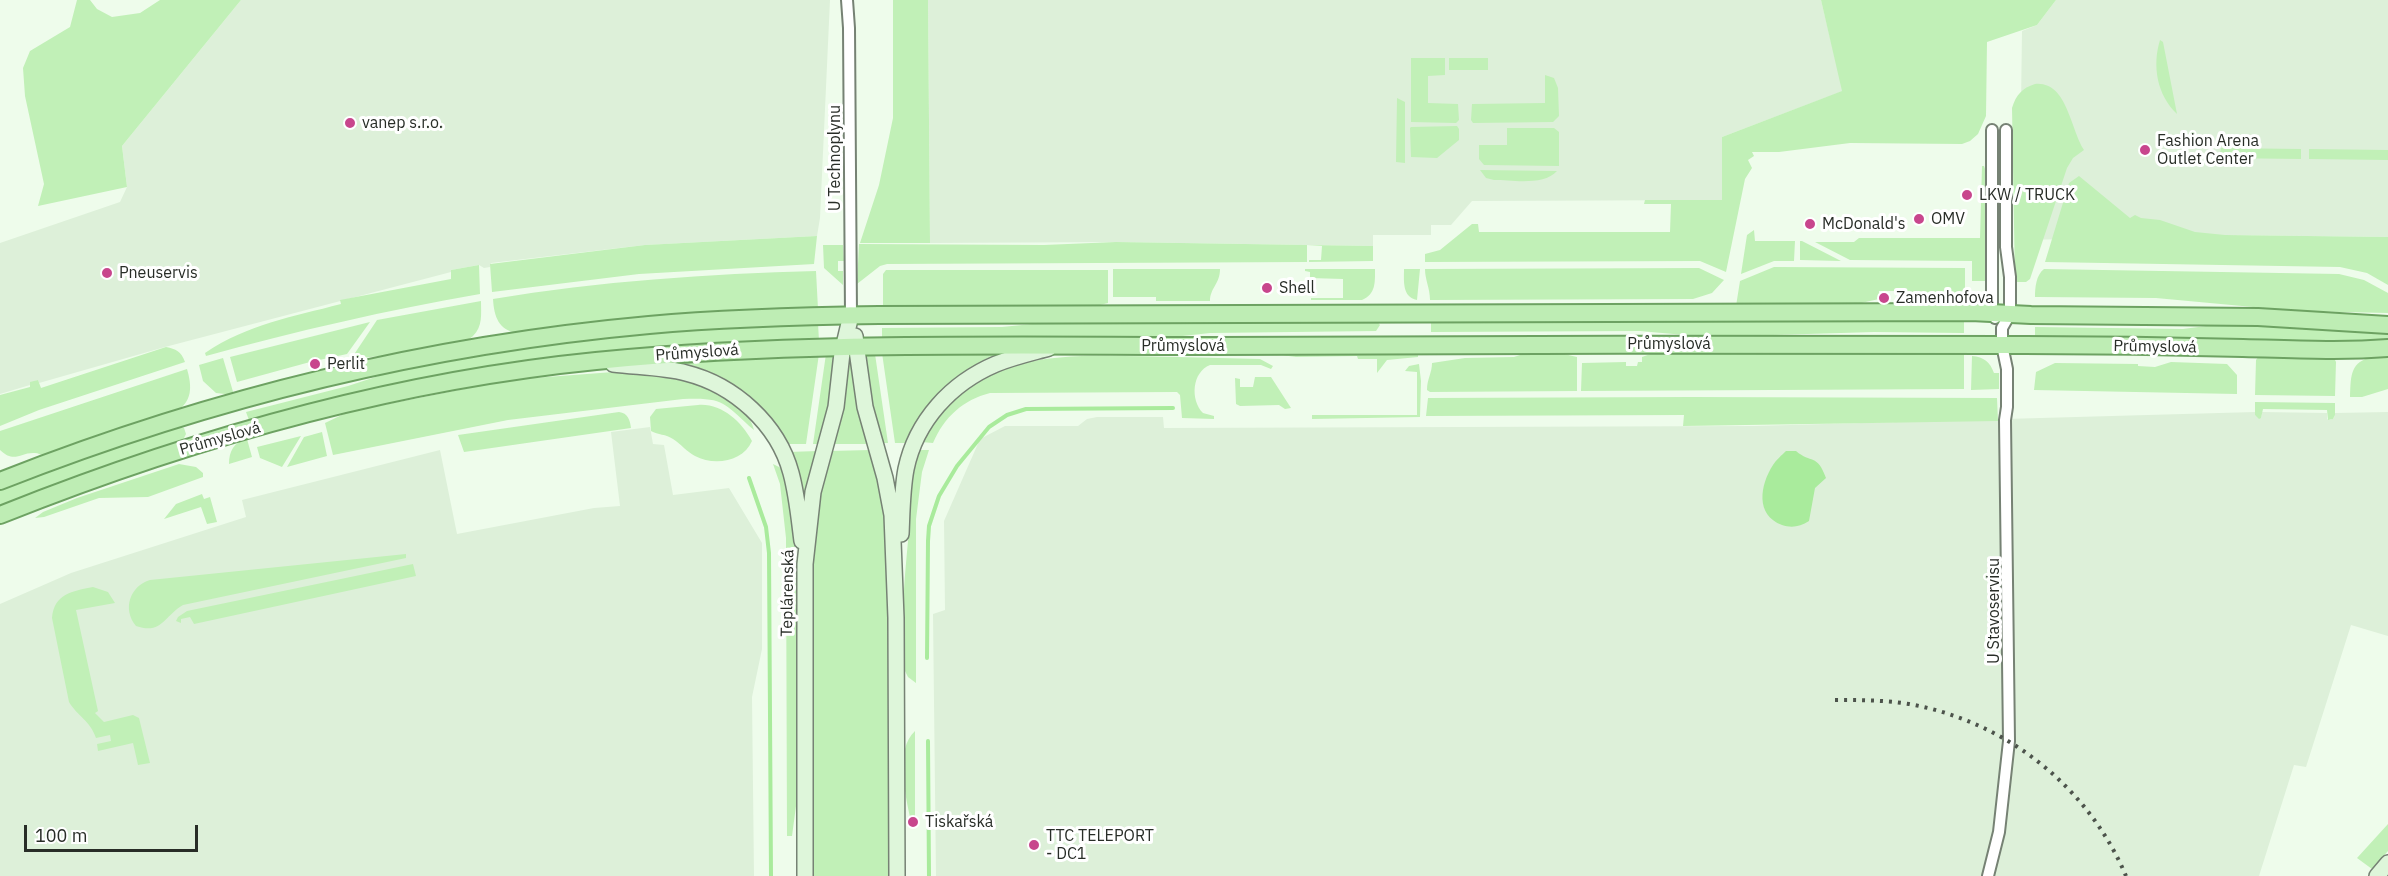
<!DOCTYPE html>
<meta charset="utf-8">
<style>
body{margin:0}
#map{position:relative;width:2388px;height:876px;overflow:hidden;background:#eefceb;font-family:"IBM Plex Sans",sans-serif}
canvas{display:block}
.scale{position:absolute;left:24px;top:825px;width:174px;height:27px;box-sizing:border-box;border:3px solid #282d27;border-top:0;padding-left:8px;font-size:18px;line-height:21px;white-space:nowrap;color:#282d27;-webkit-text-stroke:4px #fff;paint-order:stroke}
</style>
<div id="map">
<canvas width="2388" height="876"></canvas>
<div class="scale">100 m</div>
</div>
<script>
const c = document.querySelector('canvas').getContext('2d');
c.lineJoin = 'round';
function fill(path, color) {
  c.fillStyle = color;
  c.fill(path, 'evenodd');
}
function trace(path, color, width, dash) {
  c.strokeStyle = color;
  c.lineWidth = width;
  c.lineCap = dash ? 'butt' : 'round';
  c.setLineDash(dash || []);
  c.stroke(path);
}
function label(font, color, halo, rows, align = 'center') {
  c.font = font + ' "IBM Plex Sans",sans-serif';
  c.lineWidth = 6;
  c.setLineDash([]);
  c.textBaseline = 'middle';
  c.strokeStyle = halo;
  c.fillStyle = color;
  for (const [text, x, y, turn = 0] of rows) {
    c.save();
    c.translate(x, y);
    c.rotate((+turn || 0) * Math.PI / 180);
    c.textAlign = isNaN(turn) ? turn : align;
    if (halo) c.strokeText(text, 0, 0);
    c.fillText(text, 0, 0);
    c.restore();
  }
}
fill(new Path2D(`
 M241,0H830L820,218L817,236L645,245L491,263L490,267L484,268L479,265L451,270V272L165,347L39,383L38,380L30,383V385L0,394V243L120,202L127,187L122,146Z
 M928,0H1821L1843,91L1722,137V200L1472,201L1451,225H1431V235H1373V246L1116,242L930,243Z
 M2056,0H2388V237L2225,235L2027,240L2021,106L2022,31L2037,25Z
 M2255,412V415L2261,418L2262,412L2327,413V419L2330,420L2334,418L2335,413L2388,412V636L2351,625L2306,767L2294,765L2259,876H936L933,614L945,610L944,521L980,439L1005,426H1078L1087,419L1097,417H1163L1164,428L1754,426Z
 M650,427L653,444L664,445L673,495L729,488L762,543V649L752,697L754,876H0V604L71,573L246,517L242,500L440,450L457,534L594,508L620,506L611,432Z`), '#ddf0d9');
fill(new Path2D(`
 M77,0H90L97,9L112,17L140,13L160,0H241L122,146L127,187L38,206L44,184L25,96L23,68L30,51L70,27Z
 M893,0H928L930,243H860L879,185L893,118Z
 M1821,0H2056L2037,25L1987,42L1986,116L1978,134L1970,141L1962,144L1850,143L1779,152H1752L1754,156L1748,160L1752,168L1745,179L1726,272L1700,261L1425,262V254L1440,250L1472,224H1478L1479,232H1670L1671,204H1644L1645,200H1722V137L1842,91Z
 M2160,40L2163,42L2177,114C2157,95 2152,66 2160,40Z
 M1411,58H1445V75L1428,76V103L1458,104L1459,120L1456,123L1411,122Z
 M1449,58H1488V70H1449Z
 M1545,75L1554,78L1558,88L1559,116L1553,122L1473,123L1471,120L1472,104L1545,103Z
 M2035,84C2067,81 2070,128 2084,150L2073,158L2067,168L2030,279L2026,282H2015L2012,108C2016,95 2022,88 2035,84Z
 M1397,98L1405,102V163L1396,162Z
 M1457,126L1459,129V140L1437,158L1411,157L1410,128L1411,127Z
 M1507,128H1554L1559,132V166L1484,165L1479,159V145H1507Z
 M2221,148L2301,149V159L2219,158Z
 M2309,149L2388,150V160L2309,159Z
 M1982,166H1984L1985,169V281H1972V261L1850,260L1815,242H1854L1859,238H1980Z
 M1480,170L1557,171C1544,186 1512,180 1494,180L1486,178Z
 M2079,176L2130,218L2135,215L2141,218L2160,220L2195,232L2225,235L2388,237V285L2367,273L2340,267L2045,262L2069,183Z
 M1754,230L1755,241H1795L1794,261H1774L1741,274L1747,235Z
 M817,236L814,264L639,274L492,292L490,264L645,245Z
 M1800,241H1802L1841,261L1800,260Z
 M1116,242L1373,246V261L1309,262V260H1321L1322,246L1307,245V262L887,264L880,266L857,284L859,244L1044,245Z
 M823,245H843L844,261H838V271H843V285L824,268Z
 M479,265L480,294C387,310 297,331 206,356L205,353C248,324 292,317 341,304L340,300L451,279V270Z
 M1774,267L1965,268V294H1895L1894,291H1879V299L1852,305L1736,306L1740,281Z
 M1699,268L1724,280L1712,293L1693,299L1430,300C1430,288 1425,280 1425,269Z
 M1113,269H1220C1220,284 1210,288 1210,301H1156V297H1113Z
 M1305,269H1375C1375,282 1376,294 1362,300H1311V298H1343V279L1310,278V272L1305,271Z
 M1404,269H1420L1417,300C1402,297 1404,281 1404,269Z
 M2044,269L2339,274L2364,280L2388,293V313L2296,311L2156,298L2038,297H2035C2035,288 2036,275 2044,269Z
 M886,270H1108V303L1088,308H883V274Z
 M816,271L818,309L517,333C499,330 494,317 493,299C599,281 708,274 816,271Z
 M481,301C481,314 483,326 473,336C461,349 372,357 351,359L377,320Z
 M1964,319V333L1874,332L1707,337L1640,331L1431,332V320Z
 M1376,320L1380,325L1376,331L1210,333L1155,339L882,340V328L1002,327L1062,321Z
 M370,322L347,354L310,362L237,382L230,357Z
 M818,323L819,341L715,344L250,423L246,412L348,386L406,367L527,346L665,331Z
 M2229,323L2388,333V341L2355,344L2035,338V327L2183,329Z
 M166,347C176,349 181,351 185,362L39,410L0,426V395L30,387V382L38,380L41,388Z
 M1532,351H1551L1577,357V391L1430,392L1427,390C1427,379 1432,373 1432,363L1465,358L1514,357Z
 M1659,351H1964V389L1581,391L1582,363L1626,362V366H1637L1638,362H1642V357Z
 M1418,352V357L1387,360L1377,373V359H1358L1357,356L1296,357L1274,354Z
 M882,353H998L1000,356L908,443H895Z
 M819,354L806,444H784L775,428L684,364L689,362Z
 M826,354L834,356L832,394L819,444H813Z
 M850,354L869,444H831L847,357Z
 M875,354L888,443H881C873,418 862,379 866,355Z
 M1972,356C1984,357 1990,362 1994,373H1999V389L1971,390Z
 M2259,356L2334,358L2336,362L2335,396L2255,395L2256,360Z
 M1177,357L1260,359L1273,366L1271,369L1261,365H1210C1192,372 1190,400 1203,413L1214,416V419L1182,418L1180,395L1177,392L990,393C963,400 944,417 933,443L921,442C929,430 937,415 946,404C1002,344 1102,357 1177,357Z
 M223,358L234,395L216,393L203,381L199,365Z
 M2369,358H2388V389L2362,397H2350C2351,380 2349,363 2369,358Z
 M2171,362L2227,364L2237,375V394L2034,390L2036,372L2055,363L2138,364V366L2155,367Z
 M1419,364L1421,381L1420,417L1312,419V415H1417V372L1405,371L1409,366Z
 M187,369C192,386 193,402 175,412L45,456C41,455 38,453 35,453C20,452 15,464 0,450V431Z
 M627,371C646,374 668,374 686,379C711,386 748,403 754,430C724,404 726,397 683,399L508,420L333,455L325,423L348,412L479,386L520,379Z
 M1255,377H1271L1291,408L1285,409L1279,405L1240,406L1236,404L1235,378L1240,379V387H1253Z
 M1691,397L1997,398L1998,421L1683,426L1684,415L1426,416L1428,398Z
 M2255,402L2335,403V415L2333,419L2328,420L2327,410L2263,409L2261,418L2259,419L2255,415Z
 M698,405C721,403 741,421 752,441C743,462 714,466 695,456C687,452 681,444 673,439C666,434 658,435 651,431L650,417L656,409Z
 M619,412C628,413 630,420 631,428L464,452L458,435Z
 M179,426L184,428L186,434L182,442L0,508V488L80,457Z
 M322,432L327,456L287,467L304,437Z
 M301,436L282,467L260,458L257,447Z
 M247,439L252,457L229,464C229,451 234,442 247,439Z
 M871,450L883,496L890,592V876H812L811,602L816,516L820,483L829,451Z
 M917,450H929L922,472L916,519V683L908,677L905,671C900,628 904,584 908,541C911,508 909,484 917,450Z
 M818,451L806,498L804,499L788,452Z
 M179,464L196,467L203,473V477L148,497L99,498L44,517L35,518L43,512L77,498Z
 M773,464L783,469L792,509L798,583V791L792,836H787L786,538L780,484Z
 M202,494L204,499L210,497L217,522L207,524L201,507L164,519L176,504Z
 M406,554V558L183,605C164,616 162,635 136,626C122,609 130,586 150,580Z
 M413,564L416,576L194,624L190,617L181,619V623L176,621L178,617L187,611Z
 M93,587L108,592L115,603L76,610L98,711L95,713L104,722L133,715L139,718L150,763L138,765L133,743L98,751L97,744L111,741L110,735L96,738C90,720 78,717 69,702L52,618C54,594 72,591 93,587Z
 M915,731V816L910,817C905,793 895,749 915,731Z
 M2388,824V851L2372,869L2357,858Z`), '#c1f0b7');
fill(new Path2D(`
 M1786,451H1796C1811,464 1817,453 1826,478L1815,488L1809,521C1800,527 1791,528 1782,525C1755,515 1760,485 1773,465C1776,460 1782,455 1786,451Z`), '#a9eb9c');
trace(new Path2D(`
 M749,478L766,527L769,553L771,876
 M927,658L928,541L929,526L939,496L957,466L989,427L1007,415L1026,409L1173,408
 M928,741L929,876`), '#a9eb9c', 4);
const street = new Path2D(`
 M847,0L849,28L851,315
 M1992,130V313L1995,318
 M1988,876L1999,832L2009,741L2005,420L2007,407V369L2002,345V328L2010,314V277L2006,247V130`);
const secondary = new Path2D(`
 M855,336L865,407L885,478L892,515L896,618L897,876
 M613,364C637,367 663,367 686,373C734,385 778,424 791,473C797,495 799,518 802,541
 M901,534C902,513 902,490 906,469C916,421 951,383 996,364C1013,357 1031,353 1049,348
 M805,876V564L813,492L836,407L842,353L851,315
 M2377,876L2388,863`);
const primary = new Path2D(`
 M0,481C208,399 426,345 649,325C725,318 802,316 879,315L1971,312L2031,315L2258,317L2388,325
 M0,515C188,440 394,381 596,361C801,341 1008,346 1213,346C1484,345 1754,344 2025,345C2097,345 2170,346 2243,348C2291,349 2340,352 2388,348`);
trace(street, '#768274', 14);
trace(secondary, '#768274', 18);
trace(primary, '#6da262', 20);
trace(street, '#fff', 10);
trace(secondary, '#def6da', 15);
trace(primary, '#beedb4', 16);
trace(new Path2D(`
 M1835,700C1860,700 1884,700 1909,704C2005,721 2088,786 2126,876`), '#4c534b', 4, [3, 6]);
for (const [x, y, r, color] of [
 [350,123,6,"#c8468d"],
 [2145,150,6,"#c8468d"],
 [1967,195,6,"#c8468d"],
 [1919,219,6,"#c8468d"],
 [1810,224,6,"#c8468d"],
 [107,273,6,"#c8468d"],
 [1267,288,6,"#c8468d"],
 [1884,298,6,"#c8468d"],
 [315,364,6,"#c8468d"],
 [913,822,6,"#c8468d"],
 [1034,845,6,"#c8468d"]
]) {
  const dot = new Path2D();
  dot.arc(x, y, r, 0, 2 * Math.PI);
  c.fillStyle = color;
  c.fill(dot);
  trace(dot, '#fff', 2);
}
label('16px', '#282d27', '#fff', [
 ["vanep s.r.o.",362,123],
 ["Fashion Arena",2157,141],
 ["Outlet Center",2157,159],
 ["LKW / TRUCK",1979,195],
 ["OMV",1931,219],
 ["McDonald's",1822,224],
 ["Pneuservis",119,273],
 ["Shell",1279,288],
 ["Zamenhofova",1896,298],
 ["Perlit",327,364],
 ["Tiskařská",925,822],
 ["TTC TELEPORT",1046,836],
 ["- DC1",1046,854]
], 'left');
label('16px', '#282d27', '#fff', [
 ["U Technoplynu",835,158,-90],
 ["Průmyslová",1669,344],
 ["Průmyslová",1183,346],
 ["Průmyslová",2155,347,1],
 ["Průmyslová",697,353,-4],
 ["Průmyslová",220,439,-16],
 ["Teplárenská",788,593,-89],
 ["U Stavoservisu",1994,611,-90]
]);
</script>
